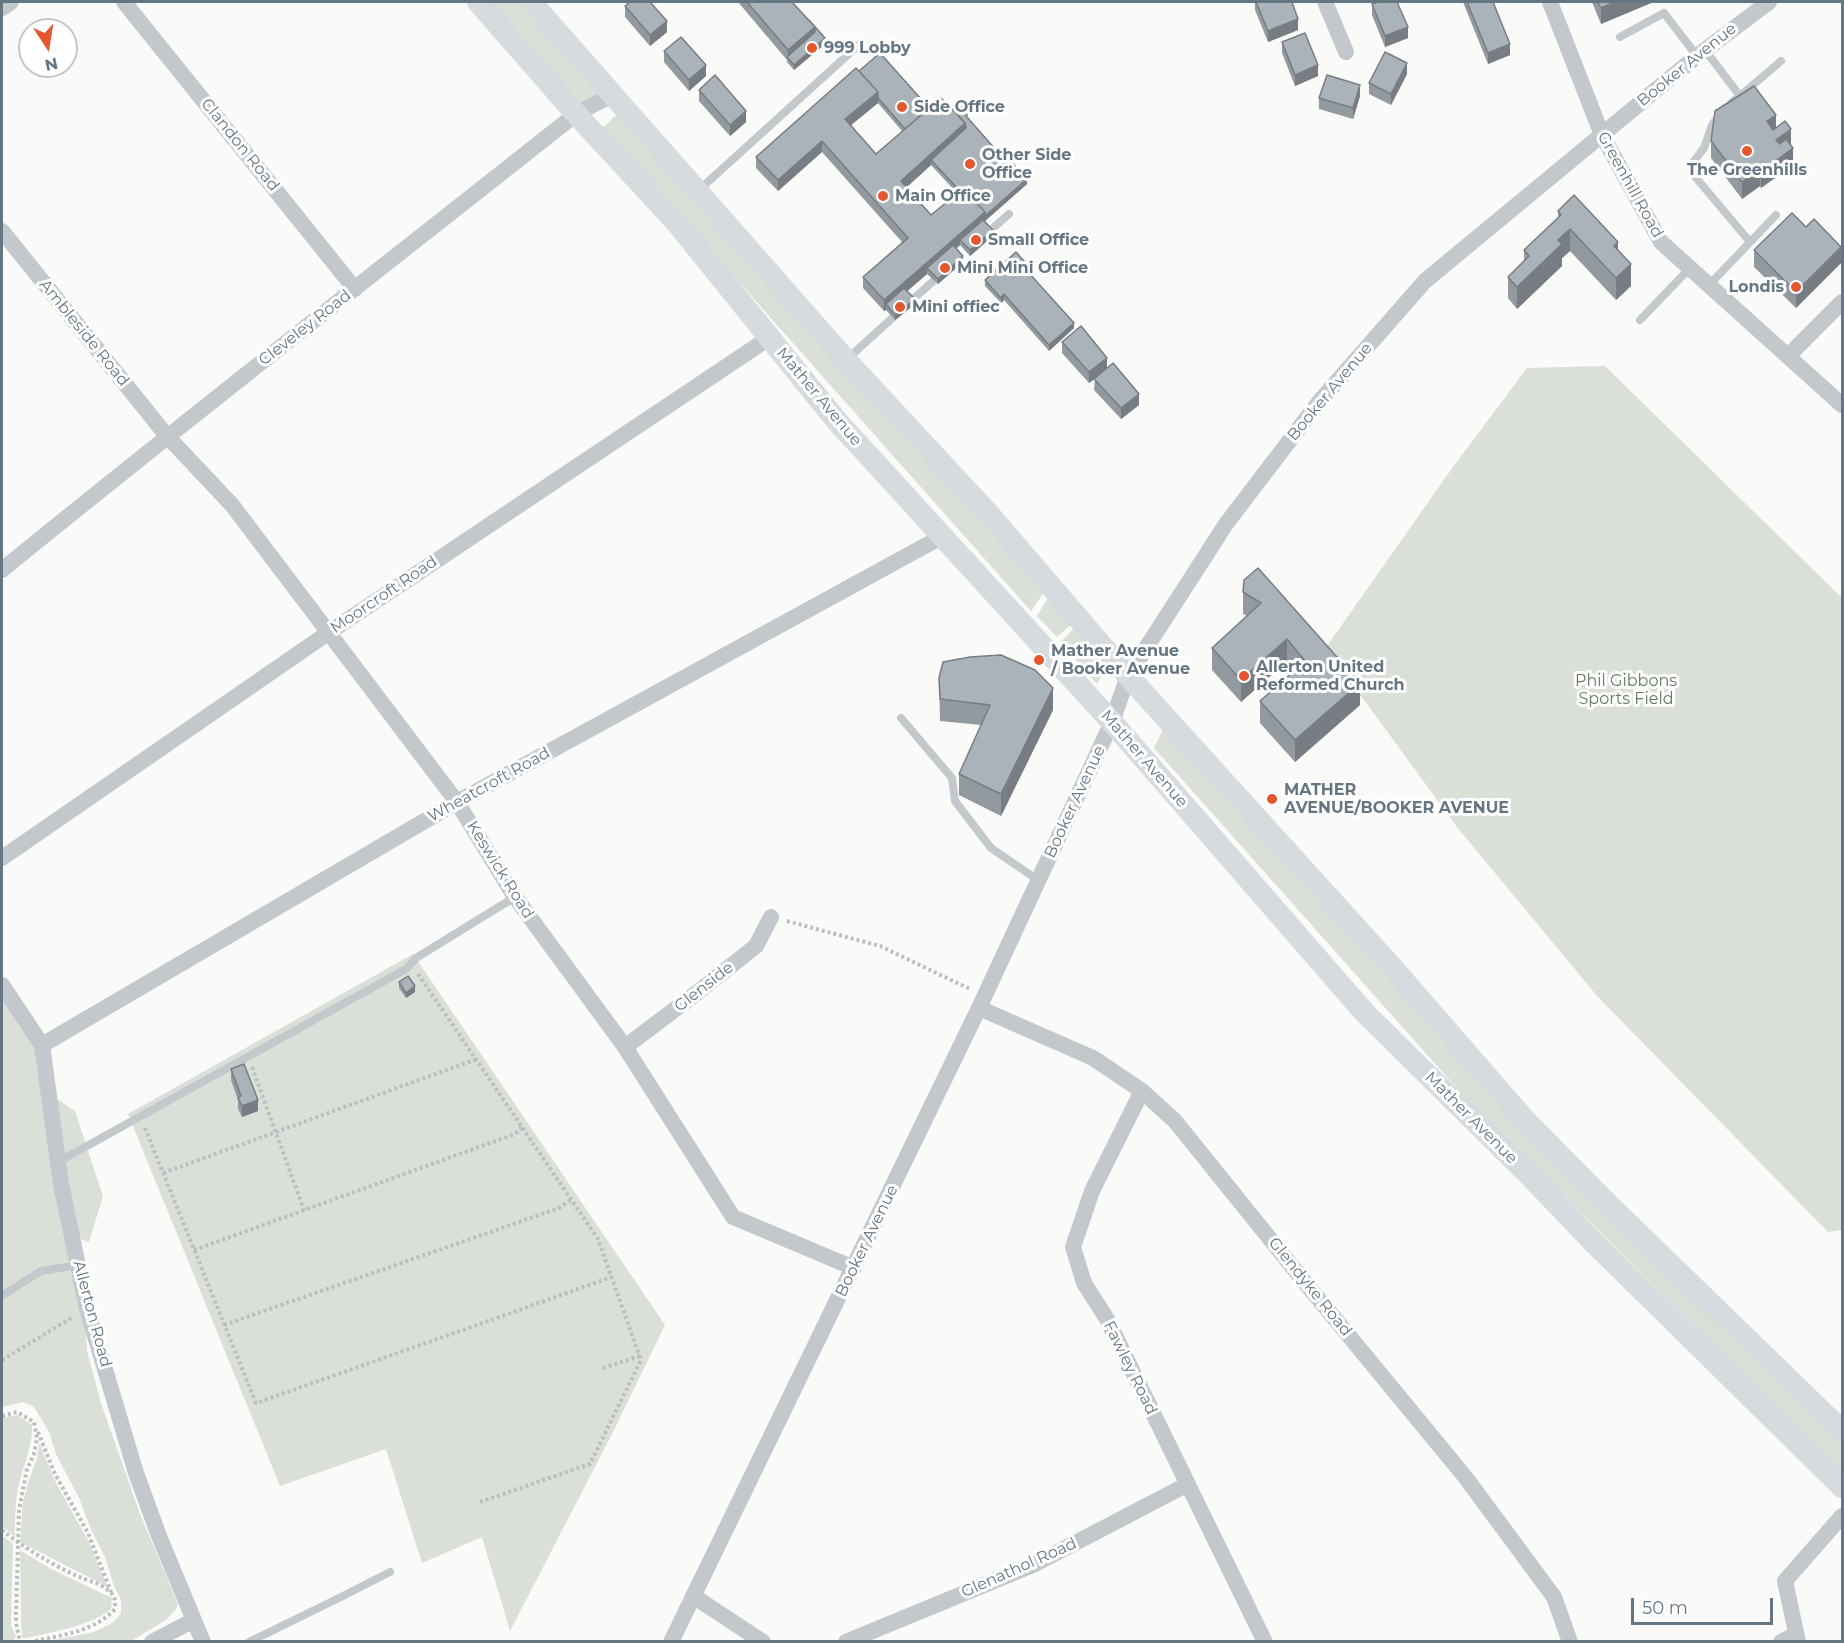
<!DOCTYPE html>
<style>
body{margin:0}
#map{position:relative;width:1844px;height:1643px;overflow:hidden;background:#fafaf8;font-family:Montserrat,sans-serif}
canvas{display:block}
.frame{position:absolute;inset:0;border:3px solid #657683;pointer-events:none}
.north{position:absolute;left:18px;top:18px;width:60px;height:60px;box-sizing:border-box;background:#fff;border:2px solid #c1c8cd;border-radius:50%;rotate:168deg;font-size:16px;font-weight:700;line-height:24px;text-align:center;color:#657683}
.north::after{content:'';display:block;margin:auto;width:21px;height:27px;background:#e4572e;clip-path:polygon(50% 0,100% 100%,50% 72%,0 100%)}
.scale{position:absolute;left:1631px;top:1598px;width:142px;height:27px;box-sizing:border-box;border:3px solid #657683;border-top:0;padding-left:8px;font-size:18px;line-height:21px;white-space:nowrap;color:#657683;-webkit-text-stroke:4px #fff;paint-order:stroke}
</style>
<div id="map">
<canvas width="1844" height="1643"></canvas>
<div class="frame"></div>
<div class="north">N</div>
<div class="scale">50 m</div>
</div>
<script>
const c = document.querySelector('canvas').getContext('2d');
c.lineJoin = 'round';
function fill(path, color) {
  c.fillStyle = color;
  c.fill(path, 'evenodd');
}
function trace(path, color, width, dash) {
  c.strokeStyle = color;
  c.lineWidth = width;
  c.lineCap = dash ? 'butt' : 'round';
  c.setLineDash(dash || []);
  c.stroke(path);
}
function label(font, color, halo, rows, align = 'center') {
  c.font = font + ' Montserrat,sans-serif';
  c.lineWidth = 6;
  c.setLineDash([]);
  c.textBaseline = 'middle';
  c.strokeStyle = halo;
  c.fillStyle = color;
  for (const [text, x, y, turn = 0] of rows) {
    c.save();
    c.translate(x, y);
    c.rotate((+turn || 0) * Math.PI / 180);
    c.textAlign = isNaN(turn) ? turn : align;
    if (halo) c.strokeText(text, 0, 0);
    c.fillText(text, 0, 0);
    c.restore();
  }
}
fill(new Path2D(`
 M490,2H522L602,92L582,105Z
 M620,112L1045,591L1031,611L602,128Z
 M1605,366L1842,598V1230L1828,1232L1597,996L1457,827L1364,700L1322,653L1453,467L1527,368Z
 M1049,596L1074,622L1057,637L1037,616Z
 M1078,625L1111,661L1097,684L1060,642Z
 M1165,725L1842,1440V1475L1463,1095L1154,748Z
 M413,954L665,1325L613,1432L510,1631L482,1537L422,1563L386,1449L280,1486L128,1114Z
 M2,985L42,1045L48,1093L75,1111L103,1196L89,1242L72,1235L85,1321L87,1351L101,1403L140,1514L178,1604L176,1609L166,1620L131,1641H50L94,1632L114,1622L121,1613V1600L114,1586L105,1557L91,1530L80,1500L56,1454L49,1432L34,1407L23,1402L2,1407Z
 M17,1415L32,1425C33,1445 25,1461 20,1480C15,1498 15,1519 15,1537L2,1526V1418Z
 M39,1443L57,1485L89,1542L108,1588L102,1584L20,1542L23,1502L29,1480L37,1458Z
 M2,1536L13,1543L11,1625L16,1637L13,1641H2Z
 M20,1550L51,1569L112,1598L111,1609C96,1624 49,1633 27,1638H22L21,1617Z`), '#dadfd7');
trace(new Path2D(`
 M787,921L880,946L970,989
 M418,974L598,1239L641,1360L590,1464L477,1503
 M252,1067L304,1210
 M145,1128L256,1403L612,1277
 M163,1173L477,1059
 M194,1250L515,1134L523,1126
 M224,1325L559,1208L572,1199
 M2,1360L73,1317
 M603,1368L640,1356
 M2,1416L17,1412L34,1422L37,1438L34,1454L27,1469L19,1510L16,1613V1623L20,1642
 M38,1432L55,1474L88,1533L111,1592
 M2,1530C24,1548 51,1564 77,1576C88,1581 101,1583 110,1592C116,1597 115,1602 115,1609C94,1632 61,1635 31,1642`), '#bbbfc2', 4, [3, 3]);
trace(new Path2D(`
 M1620,37L1664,13L1697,56
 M1705,50L1740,96L1732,102
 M1740,96L1781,61
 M1719,116L1712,125L1704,148L1691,165L1692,173L1750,242
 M699,190L862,42
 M985,235L1009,214
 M1709,285L1776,215
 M1640,320L1690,268
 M846,360L941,274
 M901,718L952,778L955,801L991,848L1038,880
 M58,1162L406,969L416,958L515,897
 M2,1296L41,1271L78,1265
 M249,1642L339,1598L390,1572`), '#c3c8cc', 8);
trace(new Path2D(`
 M124,2L355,289
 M1325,2L1346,52
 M1550,2L1602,135L1661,242L1842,405
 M2,8L11,2
 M2,231L167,436L232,505L457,802L515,897L625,1047L733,1217L854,1268
 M1788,356L1842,302
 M2,570C191,416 384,266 576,114L614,94
 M2,858L328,633L769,338
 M2,985L42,1045L61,1184L87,1309L136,1473L159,1536L203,1642
 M979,1008L1093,1058L1142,1091L1175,1121L1312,1291L1466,1478L1554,1597L1570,1642
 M42,1045L457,802L943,536
 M625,1047L698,992L756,946L771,917
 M1142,1091L1092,1191L1073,1247L1084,1283L1107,1319L1265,1642
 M693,1596L763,1642
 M152,1642L194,1620
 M671,1642L979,1008L1112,722L1128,676L1226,524L1319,402L1425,281L1697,56L1769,2
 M846,1642L1035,1564L1188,1484
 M1781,1642L1796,1634
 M1798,1642L1785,1581L1842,1516`), '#c3c8cc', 16);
trace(new Path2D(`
 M478,2L576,114L676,222L836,420L1112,722L1364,1012L1530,1176L1592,1241L1842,1487
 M531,2L846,360L987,512L1128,676L1391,966L1525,1120L1607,1203L1842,1431`), '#d6dbdf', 22);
fill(new Path2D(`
 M738,2H792L825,44L794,70L787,62V60Z
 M1255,2H1292L1298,30L1268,42L1255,10Z
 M1463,2H1493L1510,55L1488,64Z
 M1592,2H1651V3L1601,24Z
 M1372,4L1408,38L1385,47L1372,15Z
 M625,6L667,32L650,46L625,17Z
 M1282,42L1318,76L1295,86L1282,53Z
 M664,51L706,76L689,91L664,62Z
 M859,71L929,108L951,107L968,118L1027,184L985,221L993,236L970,256L960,245L956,249L963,262L938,284L927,274L907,291L915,304L895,320L886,310L884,311L863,288V277L902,242L822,152L778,191L756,168V157ZM878,103L902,131L876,154L851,125ZM931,165L957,193L931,215L907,187Z
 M1407,74L1391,105L1369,94V83Z
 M699,90L746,122L730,136L699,101Z
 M1360,96L1353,119L1319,109V98Z
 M1776,127L1790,145L1793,165L1761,188L1760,186L1742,199L1711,158V141Z
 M1558,211L1618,251L1631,286L1616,300L1570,251L1562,258V266L1517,309L1508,298V277L1524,261V250L1558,218Z
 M1754,250L1841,263L1796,308L1754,267Z
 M1031,275L1074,328L1049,351L1004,300L1001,303L985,286V280Z
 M1062,342L1107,368L1139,405L1121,419L1094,390L1095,379L1089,383L1062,353Z
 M1244,580L1360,705L1295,762L1260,723V701L1295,670L1287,661L1241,702L1212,670V648L1247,616L1243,614V592Z
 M939,678L1053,710L1001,816L959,795V774L981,725L940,721Z
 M399,982L415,992L406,998L399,988Z
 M231,1069L258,1111L242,1117L238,1109V1100L231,1080Z`), '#929a9f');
fill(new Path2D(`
 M1615,2H1651V3L1601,24V8Z
 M1298,19V30L1268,42V31Z
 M667,21V32L650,46V35Z
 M815,27V38L788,58V50Z
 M1408,27V38L1385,47V36Z
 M825,38V44L794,70V65Z
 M1510,44V55L1488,64V53Z
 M1407,63V74L1391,105V94Z
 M706,65V76L689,91V80Z
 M1318,65V76L1295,86V75Z
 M1360,85V96L1353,119V108Z
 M878,92V103L845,130V119Z
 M746,111V122L730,136V125Z
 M1776,115V131L1767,138V121Z
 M965,123V134L931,160V165L901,192V181Z
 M1791,129V145L1776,156V140Z
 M822,141V152L778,191V180Z
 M1793,148V165L1761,188V172Z
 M1760,169V186L1742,199V182Z
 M1027,179V184L985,221V223L960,240V245L930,271L927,268V274L889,307L886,304V310L884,311V300L985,212Z
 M1570,229V251L1562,258V266L1517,309V287L1558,240Z
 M993,230V236L970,256V250Z
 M1618,242V263L1614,246Z
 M1841,247V263L1796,308V292Z
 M963,256V262L938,284V279Z
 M1631,264V286L1616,300V278Z
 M1004,294V300L1001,303V298Z
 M915,299V304L895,320V315Z
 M1074,323V328L1049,351V345Z
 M1107,358V369L1089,383V372Z
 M1139,394V405L1121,419V408Z
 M1287,639V661L1241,702V680Z
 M1360,683V705L1295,762V740Z
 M1053,688V710L1001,816V794Z
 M415,986V992L406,998V993Z
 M258,1100V1111L242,1117V1106Z`), '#777d82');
const building = new Path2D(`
 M630,2H650L667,21L650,35L625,6Z
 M747,2H792L815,27L788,50Z
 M1256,2H1292L1298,19L1268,31Z
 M1378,2H1397L1408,27L1385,36L1372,4Z
 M1467,2H1493L1510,44L1488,53Z
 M1598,2H1615L1601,8Z
 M809,20L825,38L794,65L787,57L815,32V27Z
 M1305,33L1318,65L1295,75L1282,42Z
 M681,37L706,65L689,80L664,51Z
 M1385,52L1407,63L1391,94L1369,83Z
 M880,53L929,108L905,129L878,98V92L859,71Z
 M856,68L878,92L845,119L876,154L941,98L965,123L901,181L931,215L963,189L985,212L884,300L863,277L908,238L822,141L778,180L756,157Z
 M715,75L746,111L730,125L699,90Z
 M1327,75L1360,85L1353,108L1319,98Z
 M1754,86L1776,115L1767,121L1773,130L1785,121L1791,129L1776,140L1780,144L1786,139L1793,148L1761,172L1760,169L1742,182L1711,141L1715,111Z
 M957,102L968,114L966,116L1003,158L1006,156L1027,179L985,216V212L963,189L960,191L931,160L966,128L965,123L951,107Z
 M1574,195L1618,242L1614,246L1631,264L1616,278L1570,229L1558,240L1562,244L1517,287L1508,277L1529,256L1524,250L1561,215L1558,211Z
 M1792,213L1806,227L1814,219L1841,247L1796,292L1754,250Z
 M983,220L993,230L970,250L960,240Z
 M953,245L963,256L938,279L927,268Z
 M1016,252L1031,269L1028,272L1074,323L1049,345L1004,294L1001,298L985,280Z
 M904,288L915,299L895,315L886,304Z
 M1081,326L1107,358L1089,372L1062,342Z
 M1113,363L1139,394L1121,408L1094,379Z
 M1258,568L1360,683L1295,740L1260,701L1305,661L1287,639L1241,680L1212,648L1261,603L1243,592L1244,580Z
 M1001,655L1035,670L1053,688L1001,794L959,774L990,705L940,699L939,678L943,662L970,657Z
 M408,976L415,986L406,993L399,982Z
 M244,1064L258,1100L242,1106L238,1098L241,1096L231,1069Z`);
fill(building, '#aab3b9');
trace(building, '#777d82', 1.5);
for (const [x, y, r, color] of [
 [812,48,6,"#e4572e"],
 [902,107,6,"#e4572e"],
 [1747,151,6,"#e4572e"],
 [970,164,6,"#e4572e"],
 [883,196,6,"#e4572e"],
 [976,240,6,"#e4572e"],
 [945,268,6,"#e4572e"],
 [1796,287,6,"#e4572e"],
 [900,307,6,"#e4572e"],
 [1039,660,6,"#e4572e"],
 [1244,676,6,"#e4572e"],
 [1272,799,6,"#e4572e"]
]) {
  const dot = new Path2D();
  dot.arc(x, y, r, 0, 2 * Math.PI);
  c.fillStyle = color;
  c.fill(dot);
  trace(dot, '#fff', 2);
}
label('bold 16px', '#657683', '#fff', [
 ["999 Lobby",824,48],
 ["Side Office",914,107],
 ["Other Side",982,155],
 ["Office",982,173],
 ["The Greenhills",1747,170,"center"],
 ["Main Office",895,196],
 ["Small Office",988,240],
 ["Mini Mini Office",957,268],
 ["Londis",1784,287,"right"],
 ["Mini offiec",912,307],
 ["Mather Avenue",1051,651],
 ["/ Booker Avenue",1051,669],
 ["Allerton United",1256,667],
 ["Reformed Church",1256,685],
 ["MATHER",1284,790],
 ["AVENUE/BOOKER AVENUE",1284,808]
], 'left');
label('16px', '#657683', '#fff', [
 ["Booker Avenue",1687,65,-39],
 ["Clandon Road",240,145,51],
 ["Greenhill Road",1630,185,61],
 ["Cleveley Road",305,328,-38],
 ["Ambleside Road",84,333,51],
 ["Booker Avenue",1330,392,-50],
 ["Mather Avenue",819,397,50],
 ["Moorcroft Road",384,595,-34],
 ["Mather Avenue",1144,759,49],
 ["Wheatcroft Road",489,785,-29],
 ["Booker Avenue",1075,802,-65],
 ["Keswick Road",500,870,58],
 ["Glenside",704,987,-38],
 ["Mather Avenue",1471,1118,45],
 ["Booker Avenue",867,1241,-64],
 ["Glendyke Road",1310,1287,51],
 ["Allerton Road",92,1314,75],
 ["Fawley Road",1130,1368,64],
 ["Glenathol Road",1019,1568,-24]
]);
label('16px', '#687a64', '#fff', [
 ["Phil Gibbons",1626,681],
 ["Sports Field",1626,699]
]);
</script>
